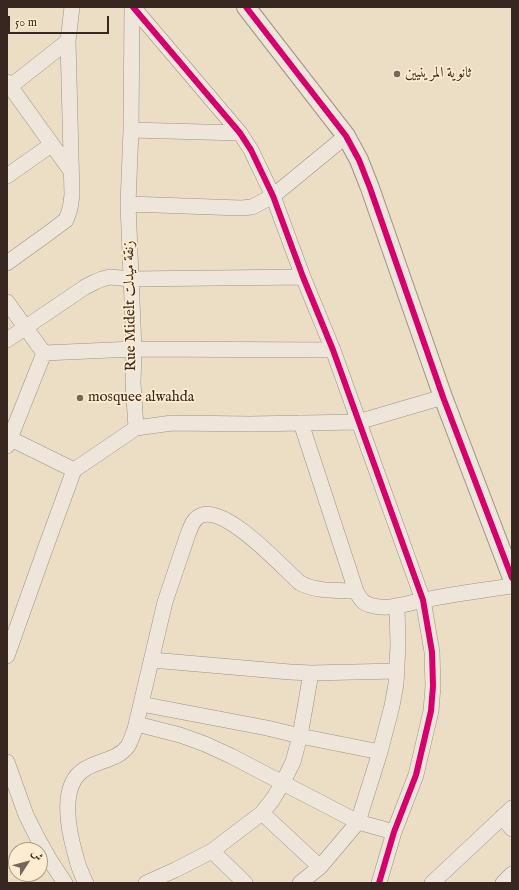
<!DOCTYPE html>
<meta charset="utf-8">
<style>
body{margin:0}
#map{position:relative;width:519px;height:890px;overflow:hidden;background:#ecddc5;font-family:"IM FELL English",Amiri,serif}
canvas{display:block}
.frame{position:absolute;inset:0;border:8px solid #382720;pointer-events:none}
.north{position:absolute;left:8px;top:842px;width:40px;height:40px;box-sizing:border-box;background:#fdeccf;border:1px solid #ae9d89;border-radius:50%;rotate:54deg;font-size:11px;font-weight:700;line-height:16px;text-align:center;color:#382720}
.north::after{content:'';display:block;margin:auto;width:14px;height:18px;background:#77675a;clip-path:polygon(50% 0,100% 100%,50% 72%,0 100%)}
.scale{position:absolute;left:8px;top:16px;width:101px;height:18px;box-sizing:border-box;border:2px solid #382720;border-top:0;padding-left:5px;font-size:12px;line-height:14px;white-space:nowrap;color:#382720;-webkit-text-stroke:3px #fdeccf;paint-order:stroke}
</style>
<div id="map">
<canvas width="519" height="890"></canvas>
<div class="frame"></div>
<div class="north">ش</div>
<div class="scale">50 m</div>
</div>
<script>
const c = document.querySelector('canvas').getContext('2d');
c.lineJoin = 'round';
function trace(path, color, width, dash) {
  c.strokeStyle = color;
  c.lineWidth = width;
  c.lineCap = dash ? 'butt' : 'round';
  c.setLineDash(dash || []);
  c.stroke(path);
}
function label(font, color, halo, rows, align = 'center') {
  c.font = font + ' "IM FELL English",Amiri,serif';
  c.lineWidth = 3.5;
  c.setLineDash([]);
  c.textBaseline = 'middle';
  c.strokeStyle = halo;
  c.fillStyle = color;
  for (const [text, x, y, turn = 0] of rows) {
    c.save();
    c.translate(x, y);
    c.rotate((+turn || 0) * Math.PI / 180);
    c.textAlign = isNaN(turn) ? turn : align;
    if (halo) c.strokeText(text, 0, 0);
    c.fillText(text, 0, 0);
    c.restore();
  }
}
const minor = new Path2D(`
 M132,7L131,130L128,204L134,349L133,383L136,428
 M133,7L240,133L251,150L273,196L303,277L333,350L423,600L432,652L433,686L431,711L416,775L394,832L379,883
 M7,82L71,171
 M7,89L68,41
 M131,130L240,133
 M7,176L51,145
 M128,204L241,208L252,207L273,196L346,136
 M7,263L50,232L66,220L70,209L72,195L68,41L72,7
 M7,302L44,353
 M7,340L85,287L95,282L102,279L110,277L131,279L303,277
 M44,353L134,349L333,350
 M301,423L356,591C360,598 362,603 370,605C388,611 407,603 424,600C453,594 483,590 512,586
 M7,437L74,470
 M7,446L44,353
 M7,656L44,552L74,470L136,428L172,423L250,424L358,422L443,397
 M152,660L290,672L311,673L397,671
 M141,704L267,728L300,736L380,752
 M137,724L180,735L205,744L231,756L358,822L394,832
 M7,762L26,815L38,839L51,862L65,883
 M262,813L320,867
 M502,817L512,829
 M212,851L245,883
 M86,883C82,875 78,866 76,857C69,833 58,785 85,769C99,760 118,760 128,746C131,741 133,734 135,729L165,602L188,534C191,527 193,518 202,515C228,507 282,567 300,583C317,592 337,590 356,591
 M146,883L175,870L212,851L262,813L273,799L283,782L293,762L300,736L311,673
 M300,883L320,867L358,822L380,752L392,706L396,684L398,645L397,606
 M432,883L512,808
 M503,883L512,874`);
const tertiary = new Path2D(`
 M246,7L346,136L359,160L370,188L443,397L512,578`);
trace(minor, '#9d9385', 16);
trace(tertiary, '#9d9385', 20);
trace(minor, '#eee6da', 15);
trace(tertiary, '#eee6da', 18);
trace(new Path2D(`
 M133,7L240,133L251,150L273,196L303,277L333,350L423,600L432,652L433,686L431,711L416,775L394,832L379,883
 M246,7L346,136L359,160L370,188L443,397L512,578`), '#d6006c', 6);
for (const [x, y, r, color] of [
 [397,74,4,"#77675a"],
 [80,398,4,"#77675a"]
]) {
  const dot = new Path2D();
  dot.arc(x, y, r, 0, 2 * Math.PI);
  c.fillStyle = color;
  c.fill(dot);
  trace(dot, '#fdeccf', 1.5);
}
label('15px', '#382720', '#fdeccf', [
 ["ثانوية المرينيين",405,74],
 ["mosquee alwahda",88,398]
], 'left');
label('15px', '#382720', '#fdeccf', [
 ["Rue Midelt زنقة ميدلت",131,306,-91]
]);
</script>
